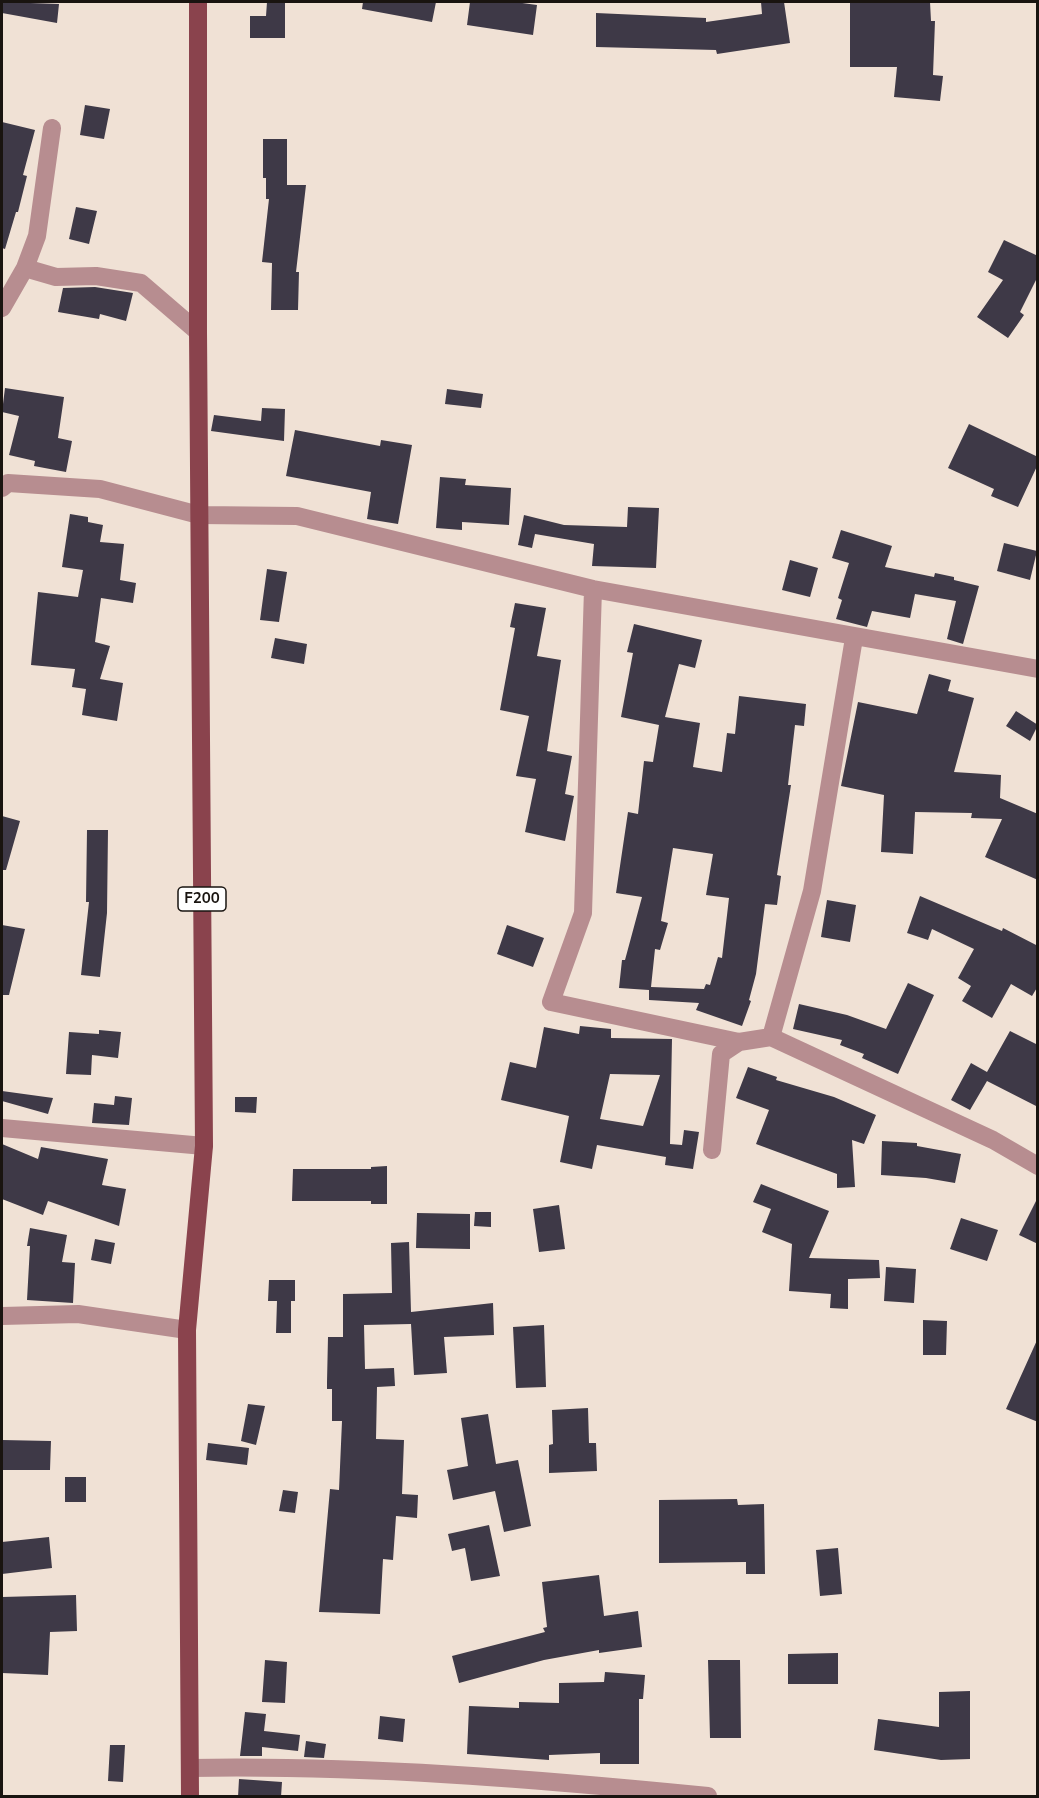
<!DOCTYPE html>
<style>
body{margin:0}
#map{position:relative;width:1039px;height:1798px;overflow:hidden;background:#f0e1d5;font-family:"Nunito Sans",sans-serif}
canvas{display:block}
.frame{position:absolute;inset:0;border:3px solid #191410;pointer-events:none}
</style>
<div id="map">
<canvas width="1039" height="1798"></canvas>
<div class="frame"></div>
</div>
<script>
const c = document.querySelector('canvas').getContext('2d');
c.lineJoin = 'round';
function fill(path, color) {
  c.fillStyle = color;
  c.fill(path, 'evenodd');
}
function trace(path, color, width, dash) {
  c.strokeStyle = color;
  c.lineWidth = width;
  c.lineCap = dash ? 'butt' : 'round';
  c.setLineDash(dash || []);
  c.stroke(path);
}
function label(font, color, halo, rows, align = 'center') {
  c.font = font + ' "Nunito Sans",sans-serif';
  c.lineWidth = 6;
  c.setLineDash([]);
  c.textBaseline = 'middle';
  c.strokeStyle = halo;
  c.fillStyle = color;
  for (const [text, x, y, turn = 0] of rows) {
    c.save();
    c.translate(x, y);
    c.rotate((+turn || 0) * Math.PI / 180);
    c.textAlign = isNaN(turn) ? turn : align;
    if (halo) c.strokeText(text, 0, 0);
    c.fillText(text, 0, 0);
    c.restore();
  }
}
fill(new Path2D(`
 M2,2L59,4L57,23L2,13Z
 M267,2H285V38H250V16H266Z
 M363,2H436L432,22L362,9Z
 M470,2H515L537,5L533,35L467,25Z
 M761,2H784L790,43L717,54L716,50L596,47V13L706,18V22L762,14Z
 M850,2H930L931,21H935L933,75L943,76L940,101L894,97L897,67H850Z
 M85,105L110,109L104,139L80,135Z
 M2,122L35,130L23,175L27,176L18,212H16L5,249L2,248Z
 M263,139H287V185H306L296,272H299L298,310H271L272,263L262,262L269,199H266V178H263Z
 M76,207L97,211L89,244L69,239Z
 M1004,240L1038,256V276L1020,312L1024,315L1008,338L977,317L1003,280L988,272Z
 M95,287L133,293L126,321L100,314L99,319L58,312L63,288Z
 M5,388L64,397L58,438L72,441L66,472L34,466L35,461L9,455L19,416L2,412Z
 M447,389L483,394L481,408L445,404Z
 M262,408L285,409L284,441L211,431L214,415L261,421Z
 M969,424L1038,457V464L1018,507L991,496L994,489L948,468Z
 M295,430L380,446L381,440L412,445L398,524L367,519L371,492L286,476Z
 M440,477L466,479L465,485L511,488L509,525L462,522V530L436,528Z
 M628,507L659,508L656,568L592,566L594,544L535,534L532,548L518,545L524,515L564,525L627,527Z
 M70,514L88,517V522L103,525L100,542L124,544L120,580L136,583L133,603L101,598L95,642L110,646L100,679L123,683L117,721L82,715L86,689L72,687L75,669L31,665L38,592L78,597L83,570L62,567Z
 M841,530L892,546L885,567L934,577L935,573L954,577V580L979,586L963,644L947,639L956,601L915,594L910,618L872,611L867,627L836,619L842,600L838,598L849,563L832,558Z
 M1004,543L1037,551L1030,580L997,571Z
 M790,560L818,568L810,597L782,590Z
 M267,569L287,572L279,622L260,620Z
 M515,603L546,608L537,656L561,660L547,751L572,756L565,794L574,796L565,841L525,832L536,779L516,776L529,716L500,710L515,628L510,627Z
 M634,624L702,640L695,668L679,664L665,717L700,723L693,767L722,772L727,733L735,734L739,696L806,704L804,726L795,725L788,785H791L777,875L781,876L777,905L765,904L756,974L749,1000L751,1001L742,1026L696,1010L699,1003L649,1000V990L619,988L622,960H625L642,897L616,893L628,812L638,814L644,761L653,762L659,725L621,717L633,653L627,652ZM673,848L713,854L706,895L729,898L722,958L718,957L710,985L706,984L704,989L651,987L655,949L660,950L668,923L661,921Z
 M275,638L307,644L304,664L271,658Z
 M929,674L951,680L948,691L974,698L954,772L1001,775L1000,798L1038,814V880L985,857L1002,819L971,818L972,813L915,812L913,854L881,852L884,795L841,786L858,702L917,714Z
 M1016,711L1038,725L1030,741L1006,726Z
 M2,816L20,821L6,870H2Z
 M87,830H108L107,913L100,977L81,975L89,902H86Z
 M920,896L1002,931L1003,928L1038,946V986L1032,996L1011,984L992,1018L962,1001L971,986L958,978L974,949L932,929L928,940L907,933Z
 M827,900L856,905L850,942L821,937Z
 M2,925L25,929L9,995H2Z
 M507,925L544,938L533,967L497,954Z
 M908,983L934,995L898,1074L862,1058L864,1054L840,1045L842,1040L793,1029L799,1004L847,1015L886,1029Z
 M580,1026L611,1029V1038L672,1039L670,1144L682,1145L684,1130L699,1132L693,1169L665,1165L666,1157L597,1145L592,1169L560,1162L569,1116L501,1100L510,1062L536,1068L544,1027L579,1034ZM610,1074L660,1075L643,1126L600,1119Z
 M99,1030L121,1032L118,1058L92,1055L91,1075L66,1074L69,1032L99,1034Z
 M1010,1031L1038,1045V1107L987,1081L970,1110L951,1100L971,1063L987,1072Z
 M748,1067L777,1077L776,1080L834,1097L876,1115L864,1144L852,1140L855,1187L837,1188V1174L756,1144L769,1110L736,1098Z
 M2,1091L53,1098L48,1114L2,1101Z
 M115,1096L132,1098L129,1125L92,1123L94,1103L114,1105Z
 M235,1097H257L256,1113L235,1112Z
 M882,1141L917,1143V1146L961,1154L955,1183L926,1178L881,1175Z
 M2,1144L38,1159L41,1147L108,1159L102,1185L126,1189L119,1226L48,1201L43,1215L2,1199Z
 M387,1166V1204H371V1201H292L293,1169H371V1167Z
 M761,1184L829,1211L809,1258L879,1260L880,1278L848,1279V1309L830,1308L831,1294L789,1291L792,1244L762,1232L771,1209L753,1202Z
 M1038,1197V1244L1019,1235Z
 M559,1205L565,1249L539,1252L533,1209Z
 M475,1212H491V1227L474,1226Z
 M417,1213L470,1214V1249L416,1248Z
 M961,1218L998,1230L987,1261L950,1249Z
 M30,1228L67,1235L62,1262L75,1263L73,1303L27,1300L30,1246H27Z
 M95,1239L115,1243L111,1264L91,1260Z
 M409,1242L411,1312L493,1303L494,1335L444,1337L447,1373L414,1375L411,1324L364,1325L365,1369L394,1368L395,1386L377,1387L376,1439L404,1440L402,1494L418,1495L417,1518L396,1516L393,1560L383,1559L380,1614L319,1612L330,1489L339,1490L342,1421H332V1389H327V1382L328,1337H343V1294L392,1293L391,1243Z
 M886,1267L916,1269L914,1303L884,1301Z
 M269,1280H295V1301H291V1333H276L277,1301H268Z
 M923,1320L947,1321L946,1355H923Z
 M544,1325L546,1387L516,1388L513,1327Z
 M1038,1338V1422L1006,1409Z
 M248,1404L265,1406L256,1445L241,1441Z
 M588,1408L589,1443H596L597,1471L549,1473V1445L553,1444L552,1410Z
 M488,1414L496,1464L518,1460L531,1526L504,1532L495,1491L453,1500L447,1470L468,1466L461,1418Z
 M2,1440L51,1441L50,1470H2Z
 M208,1443L249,1448L247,1465L206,1460Z
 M65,1477H86V1502H65Z
 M283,1490L298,1492L295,1513L279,1511Z
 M737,1499L738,1505L764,1504L765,1574H746V1562L659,1563V1500Z
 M489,1525L500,1576L471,1581L465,1548L452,1551L448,1534Z
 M49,1537L52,1568L2,1574V1542Z
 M838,1548L842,1594L820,1596L816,1550Z
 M599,1575L604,1616L638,1611L642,1647L599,1653V1650L544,1660L459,1683L452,1656L545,1632L543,1628L547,1627L542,1582Z
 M76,1595L77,1631L50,1632L48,1675L2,1673V1597Z
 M838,1653V1684H788V1654Z
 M265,1660L287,1662L285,1703L262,1702Z
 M708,1660H740L741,1738H710Z
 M605,1672L645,1675L643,1699H639V1764H600V1753L549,1755V1760L467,1754L469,1706L519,1708V1702L559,1703V1683L604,1682Z
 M970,1691V1759L941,1760L874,1750L878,1719L939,1727V1692Z
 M245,1712L266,1714L264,1731L300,1735L298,1751L262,1747V1756H240Z
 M380,1716L405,1719L403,1742L378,1739Z
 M306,1741L326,1744L324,1758L304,1757Z
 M110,1745H125L123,1782L108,1781Z
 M239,1779L282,1782L281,1797H238Z`), '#3e3947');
trace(new Path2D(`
 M25,268L56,277L96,276L141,283L198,332
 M2,308L25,268L37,236L52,128
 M2,488L8,483L100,489L199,515L297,516L593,589L1038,669
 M593,589L583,913L551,1002L739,1042
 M771,1037L993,1140L1038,1166
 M2,1128L204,1146
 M712,1150L721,1054L739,1042L771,1037L812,891L854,638
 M2,1316L78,1314L187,1330
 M190,1768C363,1765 536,1779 708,1796`), '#b78d90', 18);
trace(new Path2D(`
 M190,1796L187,1330L204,1146L198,332V2`), '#8a434d', 18);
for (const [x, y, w] of [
 [202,899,48]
]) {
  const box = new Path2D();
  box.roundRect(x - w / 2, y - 12, w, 24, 4.5);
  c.fillStyle = '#fff';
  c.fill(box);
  trace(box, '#191410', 1.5);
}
label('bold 15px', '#191410', null, [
 ["F200",202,899]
]);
</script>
